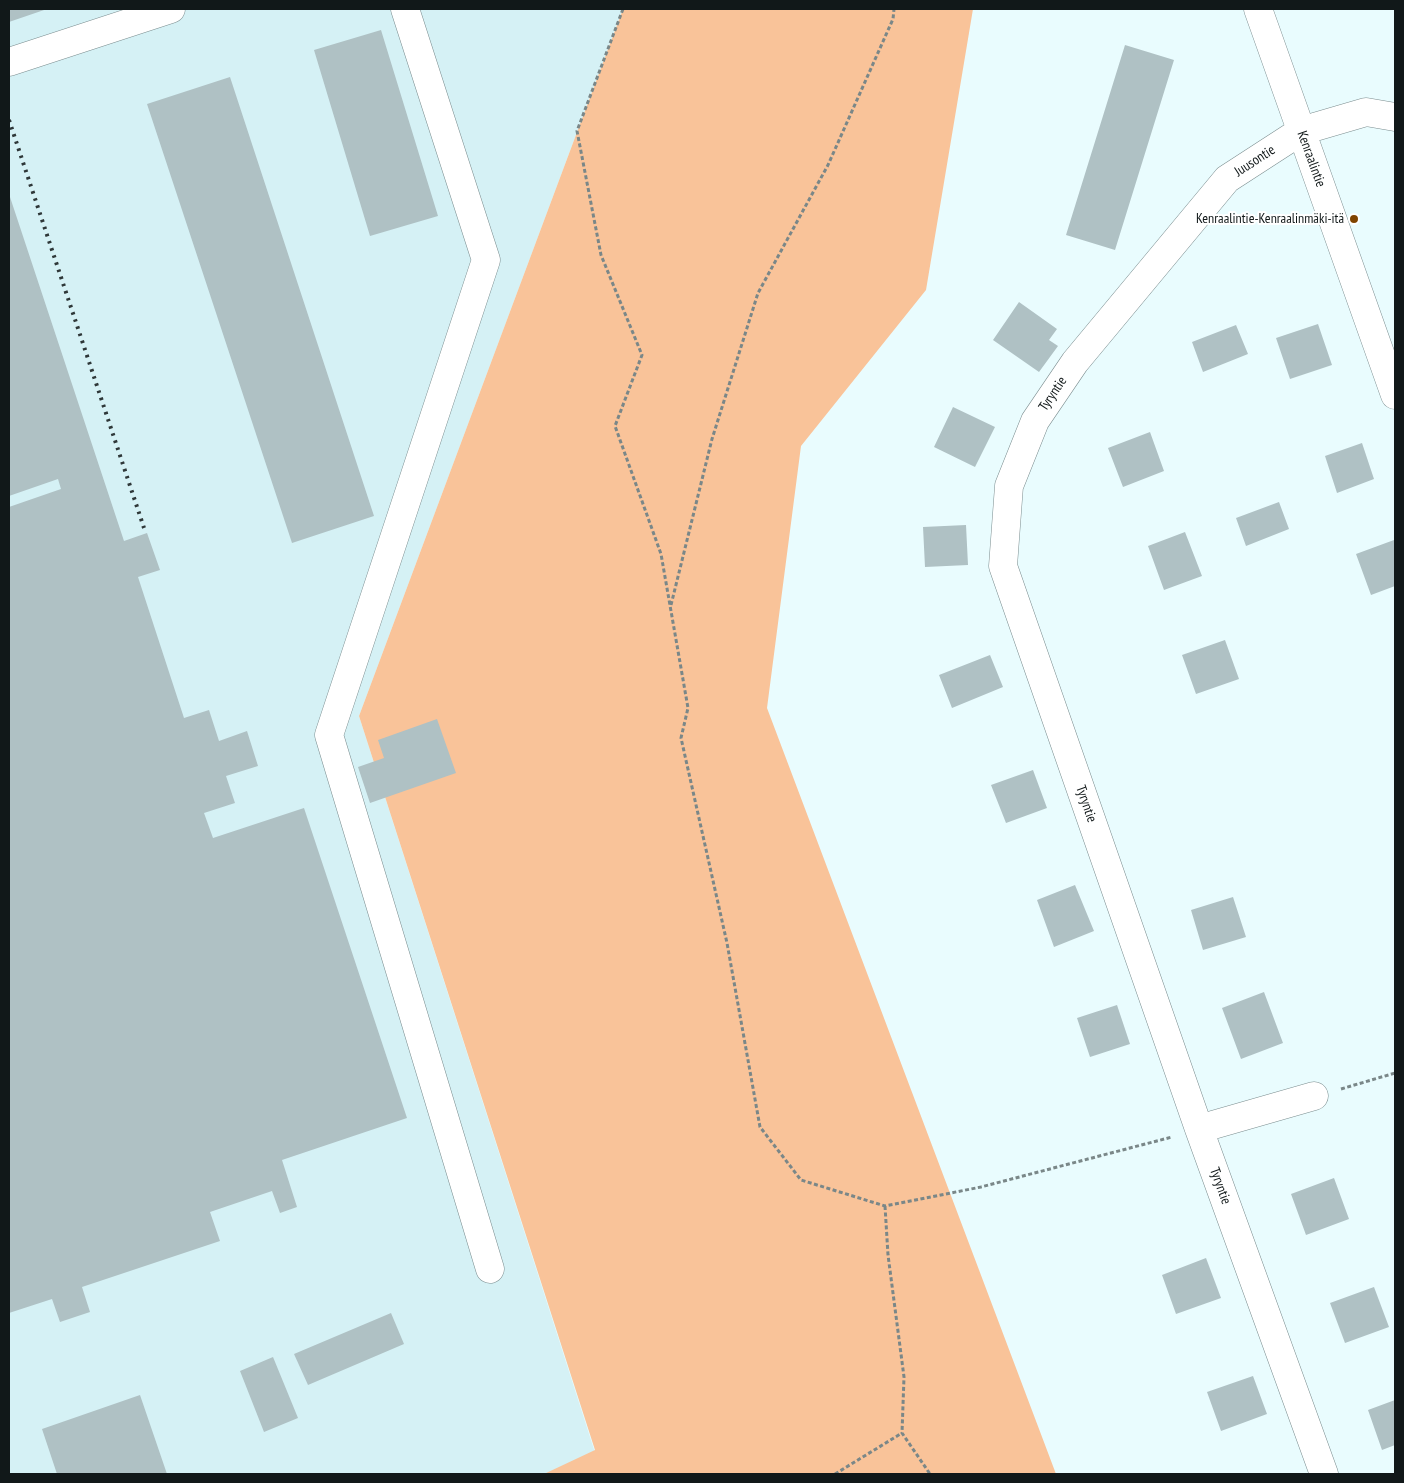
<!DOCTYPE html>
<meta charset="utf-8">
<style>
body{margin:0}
#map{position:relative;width:1404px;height:1483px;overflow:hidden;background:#e9fcfe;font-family:"PT Sans Narrow",sans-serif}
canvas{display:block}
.frame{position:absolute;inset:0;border:10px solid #111819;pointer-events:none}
</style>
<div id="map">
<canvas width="1404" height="1483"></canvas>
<div class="frame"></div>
</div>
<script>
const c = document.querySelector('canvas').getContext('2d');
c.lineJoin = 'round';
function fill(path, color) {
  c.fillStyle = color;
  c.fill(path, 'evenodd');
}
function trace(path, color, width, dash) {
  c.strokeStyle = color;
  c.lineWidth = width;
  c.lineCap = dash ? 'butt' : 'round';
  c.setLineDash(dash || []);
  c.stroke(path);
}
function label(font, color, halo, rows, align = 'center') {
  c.font = font + ' "PT Sans Narrow",sans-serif';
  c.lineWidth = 4;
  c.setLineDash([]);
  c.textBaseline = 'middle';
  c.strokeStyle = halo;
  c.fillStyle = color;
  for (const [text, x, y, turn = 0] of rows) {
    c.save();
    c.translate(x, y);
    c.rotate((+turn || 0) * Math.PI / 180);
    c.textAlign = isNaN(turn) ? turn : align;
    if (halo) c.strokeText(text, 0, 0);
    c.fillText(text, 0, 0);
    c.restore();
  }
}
fill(new Path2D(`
 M9,9H623L359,716L599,1465L579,1474H9Z`), '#d5f1f5');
fill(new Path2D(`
 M623,9H973L926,290L801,446L767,708L1056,1474H544L595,1450L359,716Z`), '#f9c399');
fill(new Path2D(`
 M9,9H47L9,22Z
 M381,30L438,216L370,236L314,50Z
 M1125,45L1174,60L1115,250L1066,235Z
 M230,77L374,516L292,543L147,104Z
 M9,194L124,541L147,533L160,570L138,577L184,718L209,710L219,741L247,731L258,766L226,776L235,803L204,813L213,838L304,808L407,1118L282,1160L297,1207L280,1213L272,1191L210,1212L220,1241L82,1287L90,1312L60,1322L52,1299L9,1313V507L61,489L58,479L9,496Z
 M1019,302L1057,329L1049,340L1058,346L1039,372L993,340Z
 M1318,324L1332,365L1290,379L1276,338Z
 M1236,325L1248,354L1203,372L1192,342Z
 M953,407L995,427L975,467L934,447Z
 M1150,432L1164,471L1123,487L1108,448Z
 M1362,443L1374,479L1337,493L1325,456Z
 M1279,502L1289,529L1246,546L1236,518Z
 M966,525L968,565L925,567L923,527Z
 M1185,532L1202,576L1164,590L1148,546Z
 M1394,540L1395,586L1371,595L1356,554Z
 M1225,640L1239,679L1196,694L1182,655Z
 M990,655L1003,687L952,708L939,675Z
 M437,719L456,773L370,803L358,767L384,758L378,740Z
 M1033,770L1047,808L1006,823L991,785Z
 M1075,885L1094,931L1054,947L1037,900Z
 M1233,897L1246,937L1203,950L1191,910Z
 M1264,992L1283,1043L1241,1059L1222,1008Z
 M1117,1005L1130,1044L1090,1057L1077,1018Z
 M1334,1178L1349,1219L1306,1235L1291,1194Z
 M1206,1258L1221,1298L1176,1314L1162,1275Z
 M1374,1287L1389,1327L1345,1343L1330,1303Z
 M391,1313L404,1344L308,1385L294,1354Z
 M273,1357L298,1418L264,1432L240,1371Z
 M1253,1376L1267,1414L1221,1431L1207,1392Z
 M140,1395L167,1474H57L42,1429Z
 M1395,1400V1445L1382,1450L1368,1410Z`), '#afc1c4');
const minor = new Path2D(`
 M405,9L486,260L329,735L490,1269
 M1258,9L1395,395
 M9,62L171,9
 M1199,1129L1314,1096
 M1324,1474L1199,1129L1003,566L1009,486L1035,421L1075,362L1227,179L1301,131L1366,112L1395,117`);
trace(minor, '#7b8d8f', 29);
trace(new Path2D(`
 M623,9L577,131L601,255L642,355L615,426L661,554L688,708L681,738L727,943L760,1127L801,1180L885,1206L981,1187L1172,1137
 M671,605L712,439L758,293L828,165L893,19L894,9
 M1341,1089L1395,1073
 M885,1206L888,1255L904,1377L902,1433L930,1474
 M835,1474L902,1433`), '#7a8788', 3, [4, 2.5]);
trace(minor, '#fff', 28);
trace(new Path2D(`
 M9,120L144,528`), '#2e3738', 4, [2.5, 5]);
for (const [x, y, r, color] of [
 [1354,219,5,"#804400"]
]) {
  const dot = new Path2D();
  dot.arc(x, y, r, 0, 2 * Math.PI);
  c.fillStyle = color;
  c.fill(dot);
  trace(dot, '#fff', 2);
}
label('14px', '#111819', '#fff', [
 ["Kenraalintie",1311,159,70],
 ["Juusontie",1255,161,-33],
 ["Tyryntie",1053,394,-56],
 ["Tyryntie",1086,804,71],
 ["Tyryntie",1220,1186,70]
]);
label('14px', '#111819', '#fff', [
 ["Kenraalintie-Kenraalinmäki-itä",1344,219]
], 'right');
</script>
